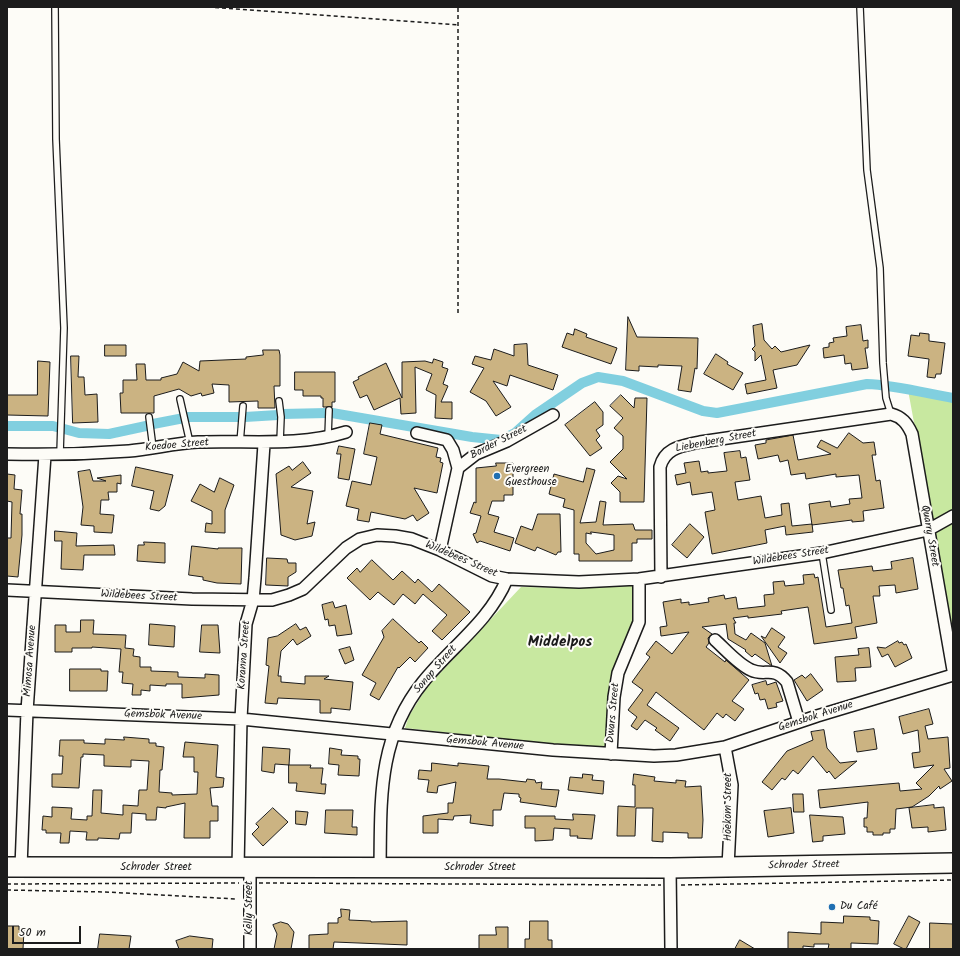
<!DOCTYPE html>
<meta charset="utf-8">
<style>
body{margin:0}
#map{position:relative;width:960px;height:956px;overflow:hidden;background:#fdfcf7;font-family:Kalam,sans-serif}
canvas{display:block}
.frame{position:absolute;inset:0;border:8px solid #1c1c1c;pointer-events:none}
.scale{position:absolute;left:12px;top:926px;width:69px;height:18px;box-sizing:border-box;border:2px solid #1c1c1c;border-top:0;padding-left:5px;font-size:12px;line-height:14px;white-space:nowrap;color:#1c1c1c;-webkit-text-stroke:3px #fdfcf7;paint-order:stroke}
</style>
<div id="map">
<canvas width="960" height="956"></canvas>
<div class="frame"></div>
<div class="scale">50 m</div>
</div>
<script>
const c = document.querySelector('canvas').getContext('2d');
c.lineJoin = 'round';
function fill(path, color) {
  c.fillStyle = color;
  c.fill(path, 'evenodd');
}
function trace(path, color, width, dash) {
  c.strokeStyle = color;
  c.lineWidth = width;
  c.lineCap = dash ? 'butt' : 'round';
  c.setLineDash(dash || []);
  c.stroke(path);
}
function label(font, color, halo, rows, align = 'center') {
  c.font = font + ' Kalam,sans-serif';
  c.lineWidth = 4;
  c.setLineDash([]);
  c.textBaseline = 'middle';
  c.strokeStyle = halo;
  c.fillStyle = color;
  for (const [text, x, y, turn = 0] of rows) {
    c.save();
    c.translate(x, y);
    c.rotate((+turn || 0) * Math.PI / 180);
    c.textAlign = isNaN(turn) ? turn : align;
    if (halo) c.strokeText(text, 0, 0);
    c.fillText(text, 0, 0);
    c.restore();
  }
}
fill(new Path2D(`
 M908,390L953,398V634Z
 M633,585L637,626L612,681L605,750L405,728L409,716L427,687L521,587L580,588Z`), '#c8e8a0');
trace(new Path2D(`
 M332,413L472,437L501,440L515,433L535,415L582,383L598,377L623,381L703,411L717,413L867,384C894,385 925,393 953,398
 M282,414L327,413
 M188,417H240
 M245,417L278,415
 M153,424L184,418
 M7,426H53L79,433L109,434L146,426`), '#81cfdf', 10);
const building = new Path2D(`
 M628,317L637,337L698,338L697,369L695,368L691,392L678,390L682,366L658,365V367L639,366V371L626,370Z
 M762,324L764,340L772,349L775,346L781,352L810,345L797,365L773,370L777,388L747,394L745,384L766,380L761,355L755,361V352L752,349L755,346L753,326Z
 M861,325L863,341L868,340V348H865L868,368L852,370L851,363L845,364L844,355L824,358L823,348L829,347V343L834,342L833,338L847,336L846,327Z
 M575,329L587,334L586,337L617,348L611,364L562,347L567,333L573,335Z
 M920,333L929,334V341L945,343L941,374H936L935,378L927,377L929,359L908,356L911,335L919,336Z
 M527,344L528,365L558,375L553,390L510,375L507,386L493,381L511,407L496,416L486,401L470,392L484,368L472,364L475,356L491,360L494,349L514,356V345Z
 M105,345H126V356H105Z
 M263,350H279L280,355V386H274L275,408H258V401L229,402V385L212,384L214,393L202,396L201,393L191,396L179,389L154,396V413H121L120,393H123V380H137L136,364H145L146,380H161V378L177,374L183,362L199,371L200,361L246,359V357L263,355Z
 M716,354L728,362L727,364L743,373L733,390L704,374Z
 M71,356H79L78,377H84L85,395L97,394L98,422L73,423Z
 M434,359L443,362L442,367L448,369L443,384L448,386L441,402H452V419L435,418L436,395L426,390L432,374L415,367L416,413L401,414L400,398L374,410L367,395L360,398L353,382L359,379L358,377L386,363L402,398V362L425,361L432,363Z
 M38,361L50,362L48,416L7,415V395H37Z
 M295,372H335V402H332V407H323V398H321V396H303V390H295Z
 M621,395L634,408L635,398H647L644,502H620V492L611,483L618,476L627,479L610,462L623,449V436L614,428L623,418L610,406Z
 M595,402L603,412V425L596,430L600,436L596,440L602,448L590,456L565,425Z
 M370,423L382,425L380,434L438,448L436,457L441,458L440,462L443,463L437,493L414,488L429,513L417,521L413,515L405,519L371,512L369,522L357,520L359,509L346,506L352,481L371,485L377,457L364,454Z
 M849,433L863,443L874,442L876,455H872L876,481L880,480L884,508L863,511L864,521L852,522V520L812,525L809,504L830,501L831,507L850,504L849,499L862,498L859,475L836,477V474L806,479L805,473L791,475L788,460L780,462L778,455L758,459L755,445L766,443V440L793,435L798,460L831,454L817,447L821,440L837,448Z
 M339,446L355,449L349,480L338,478L341,454H337Z
 M740,451L741,458L746,457L750,480L735,482L738,500L761,496L765,518L782,515L781,504L789,503L792,526L812,524L813,532L786,535L785,526L765,530L767,543L712,554L705,512L715,510L712,492L692,495L690,482L677,485L675,475L686,473L684,463L699,461L701,472L708,471V473L727,471L724,453Z
 M303,462L311,473L291,487L313,491L307,524L315,522L312,536L295,540L281,535L276,474L289,466L292,470Z
 M496,463H513V495H504V501H492L488,514L499,517L494,532L514,538L510,551L480,541L477,543L473,534L476,533L481,516L470,513L474,502L476,503V468L496,466Z
 M136,467L173,475L165,506L159,511L150,509L154,491L132,486Z
 M587,468L595,470L580,523L596,522L600,501L606,502L603,525L633,524L635,530H652V539H637V543H632V561H579V554H574V510L563,507L565,499L549,494L554,474L583,482ZM591,532L614,535V550L596,554L586,543V533L591,534Z
 M90,470L93,481H106L97,478L121,475V484L117,483V492H108L109,500H101L100,514L114,515L112,533L94,532V526L81,525L83,507L78,472Z
 M7,474L15,475L14,489L22,490L20,514H22V535L18,577L7,576V538H11L12,502L7,501Z
 M220,478L234,485L225,510V533L205,532L206,523L212,524V511L191,501L200,484L214,492Z
 M538,514H560L561,552H558L556,555L537,547L535,551L515,543L521,526L532,530Z
 M690,524L704,537L687,558L672,545Z
 M55,531L77,533L76,546L114,545L115,555H84L83,570L61,569L62,541H55Z
 M144,542L165,543V563L137,561L138,545H144Z
 M192,546L218,549V548H242L241,584L217,583L203,580V577L189,575Z
 M267,558L287,559L288,563H296V572L288,577V586L266,585Z
 M913,558L918,589L896,593L895,585L879,586L880,596H873L877,623L855,627L857,638L814,644L808,607L781,611L782,614L748,618V616L733,618L736,623H734L735,634L746,640L751,633L765,643L772,666L755,654L752,657L745,651L746,650L728,639L726,624L702,627L712,634L708,638L709,643L706,647L725,662L726,660L749,680L732,701L744,709L735,721L726,714L723,718L717,713L704,730L656,692L647,705L679,728L670,741L655,730L657,728L645,720L637,730L631,726L637,717L628,710L643,690L632,682L650,657L646,654L656,641L672,654L689,632L661,636L660,627L667,626L663,602L681,599V603L689,602V605L709,602L708,598L724,595L725,599L736,597L738,609L765,606L764,595L774,594L773,582L784,581L785,586L804,584L803,575L814,574L815,578L818,577L826,627L852,623L849,605L846,606L843,588H841L838,570L872,566L873,571L892,569L891,562Z
 M372,560L393,580L402,571L415,583L418,579L432,592L439,584L470,612L442,640L432,631L447,615L423,594L415,604L403,594L394,605L378,592L370,600L347,578L357,568L360,572Z
 M333,602L335,608L346,605L352,634L337,636L335,625L329,626L328,619L325,620L322,605Z
 M393,619L419,643L421,641L428,648L415,662L410,657L399,668L398,667L379,700L370,695L376,683L362,675L384,637L382,631Z
 M81,620H94L93,634L126,635L125,648L134,649L133,656L140,657V667H151V671L178,672V677L205,678V674L219,675V695L182,698V684H166V686L150,685V691L141,690V695H132L133,684L122,683L123,672H119L121,649L92,647V648H72V652H55V625H66V632H80Z
 M150,624L175,626L174,647L149,645Z
 M296,624L300,630L306,627L311,636L297,645L293,639L281,651L278,676H281V682L305,684V676H329L324,679L353,682L350,710L331,708V713H320V700L278,698L277,704L265,703L269,666L266,665L268,638L277,636Z
 M202,625H218L220,653L200,652Z
 M772,628L785,637L778,647L787,653L780,663L761,636L765,638Z
 M898,641L899,643L902,642L904,645L906,644L912,658L895,667L888,654L882,657L877,647L885,648Z
 M350,647L354,660L345,664L339,650Z
 M869,648L871,667L855,668L856,681L837,682L835,657L859,655L858,649Z
 M70,669H101V671H108L107,691H70Z
 M811,674L823,690L807,701L794,680L802,675L805,678Z
 M766,681L767,685L776,682L783,701L776,703L777,707L768,709L765,699L760,700L758,693L755,694L752,685Z
 M929,709L933,724L925,726L928,739L948,737L950,768L944,769L952,781L940,789L939,786L929,796L912,807L896,809L895,829H890V833H883V835H873V832H867V827H864V818H867L868,802L820,808L818,790L899,783L900,791L922,789L916,783L934,765L914,768L912,753L920,752L918,730L903,734L899,717Z
 M874,729L877,749L857,752L854,732Z
 M824,730L827,748L840,763L857,761L835,779L829,771L827,773L813,756L798,774L793,770L785,780L782,778L772,790L762,782L787,751L813,740L811,732Z
 M124,737L149,739V743H156V746L164,747L162,770H160L159,792L172,793V795L197,794L198,772H194V757H183L185,742L218,745L216,777L224,778L223,787L210,788L212,806H218V821H210V838H184L185,803L166,807V808L157,807L156,820H146V814L132,813L131,833H120L119,839L98,838V840H86L87,832L70,831L69,843H60L61,833H46V830H42L43,816L52,817V807L72,808L71,819L87,820V816H92L93,790H102L101,813L123,815V805L138,806L139,790H147L149,761L131,760V767L104,766V755L83,754V757H81L79,788L52,787V774H62L63,756H59L60,740H84V743L105,744V739L124,740Z
 M263,747L290,749L289,765L275,764L274,773L262,771Z
 M330,748L342,750L341,755L358,756V759H360L359,776L338,775L339,765L329,764Z
 M432,763L458,766V763L489,766L487,779H499L526,782L527,779L535,780L536,783L542,782L541,789L559,790L556,807L520,802L521,798L519,797V794L504,793L501,810H493V826L470,823L471,815L454,816L453,820L438,819V833H423V816L448,813V803H453L456,782L438,786L437,793L427,792L429,780L418,779L419,770L431,771Z
 M289,765H311L310,768H323L321,784H326L325,794L296,791L297,783H289Z
 M583,774L593,775L592,780L604,781L603,794L568,790L570,777L582,778Z
 M634,774L655,777L654,781L676,783V780L686,781L685,787L701,786L703,820L702,838H688V833L663,832V842L652,841L653,808H636L635,836H617L618,806L635,807V785H633Z
 M793,794H803L804,812H794Z
 M934,805V808L944,807L946,830L928,832V827L912,828L909,808Z
 M273,808L288,822L263,846L252,834L259,827L256,824Z
 M791,808L794,833L768,837L764,811Z
 M326,810H353L352,827H357V835L325,833Z
 M296,811L308,812L306,825L296,824Z
 M573,814L595,815L592,839L577,838L578,836H570V829L554,828L553,840L535,841V828H525V816H555V819L573,820Z
 M810,815L843,817L845,834L823,836V841L813,842Z
 M341,909L350,910L349,920L371,921V922L407,921V945L334,942L333,949H309V935L328,934V923H338V918L341,917Z
 M844,916L870,917V920L879,921L878,944L851,943V949H828L829,944H814V947L803,946V949H788V932L821,934V922L843,923Z
 M909,916L920,922L906,949H904L894,944Z
 M530,921H548V940H552V949H525V939H529Z
 M281,922L288,924L294,932L291,949H274L277,934L273,925Z
 M930,923L953,924V949H930Z
 M7,926H19V930H24L23,949H7Z
 M496,927H508V949H479V935H496Z
 M100,934L131,936L129,949H98Z
 M190,936L213,939L212,949H179L176,941Z
 M740,940L755,949H735Z`);
fill(building, '#cbb382');
trace(building, '#1c1c1c', 1);
const service = new Path2D(`
 M55,7L56,139L64,328L60,454
 M860,7L867,170L880,268L883,363L886,398L891,414
 M180,399L190,443
 M279,401L281,417L280,442
 M149,417L153,448
 M328,437L329,410
 M240,443L243,406
 M822,553L831,610`);
const minor = new Path2D(`
 M417,433L447,440L453,450L458,468
 M7,454C48,455 88,454 129,451C152,449 175,443 198,442C247,440 298,447 346,432
 M440,550L458,468L476,454L507,441L553,415
 M661,577L660,467C665,447 683,446 700,442L891,414C902,417 907,423 912,434L953,670
 M7,590L192,599L272,600L289,595L303,589L346,548L360,539L377,535L395,536L412,539L440,550L492,576L507,579L579,582L639,579L822,553L928,530L953,516
 M715,640C725,649 739,665 751,670C765,677 773,665 787,682L799,722
 M7,710L241,719L553,750L654,756L676,755L725,747L817,716L953,675
 M725,747L732,785L728,867
 M611,754L614,697L618,673L639,622V579
 M21,867L27,711L45,455
 M238,868L241,719L246,624L253,600L255,578L264,444
 M250,868V949
 M380,868C381,800 377,739 423,682C451,647 489,622 507,579
 M670,868L671,949`);
const trunk = new Path2D(`
 M7,867L670,868L953,863`);
trace(service, '#1c1c1c', 8);
trace(minor, '#1c1c1c', 14);
trace(trunk, '#1c1c1c', 22);
trace(new Path2D(`
 M208,7L459,25
 M458,313V7
 M259,883L661,885
 M7,884L239,883
 M681,885L953,880
 M7,890L105,892L237,899`), '#1c1c1c', 1.5, [4, 3]);
trace(service, '#fdfcf7', 5.5);
trace(minor, '#fdfcf7', 11);
trace(trunk, '#fdfcf7', 19);
for (const [x, y, r, color] of [
 [497,476,4,"#1f6fb2"],
 [832,907,4,"#1f6fb2"]
]) {
  const dot = new Path2D();
  dot.arc(x, y, r, 0, 2 * Math.PI);
  c.fillStyle = color;
  c.fill(dot);
  trace(dot, '#fdfcf7', 1.5);
}
label('11px', '#1c1c1c', '#fdfcf7', [
 ["Liebenberg Street",716,442,-11],
 ["Border Street",499,443,-27],
 ["Koedoe Street",177,446,-5],
 ["Quarry Street",929,536,80],
 ["Wildebees Street",791,557,-9],
 ["Wildebees Street",461,560,23],
 ["Wildebees Street",139,597,3],
 ["Koranna Street",245,655,-86],
 ["Mimosa Avenue",31,661,-86],
 ["Sonop Street",436,670,-49],
 ["Dwars Street",614,713,-85],
 ["Gemsbok Avenue",163,716,2],
 ["Gemsbok Avenue",816,717,-18],
 ["Gemsbok Avenue",485,744,5],
 ["Hoekom Street",729,807,-90],
 ["Schroder Street",804,866,-1],
 ["Schroder Street",156,868],
 ["Schroder Street",480,868],
 ["Kelly Street",250,908,-90]
]);
label('11px', '#1c1c1c', '#fdfcf7', [
 ["Evergreen",505,470],
 ["Guesthouse",505,483],
 ["Du Café",840,907]
], 'left');
label('bold 15px', '#1c1c1c', '#fdfcf7', [
 ["Middelpos",560,643]
]);
</script>
